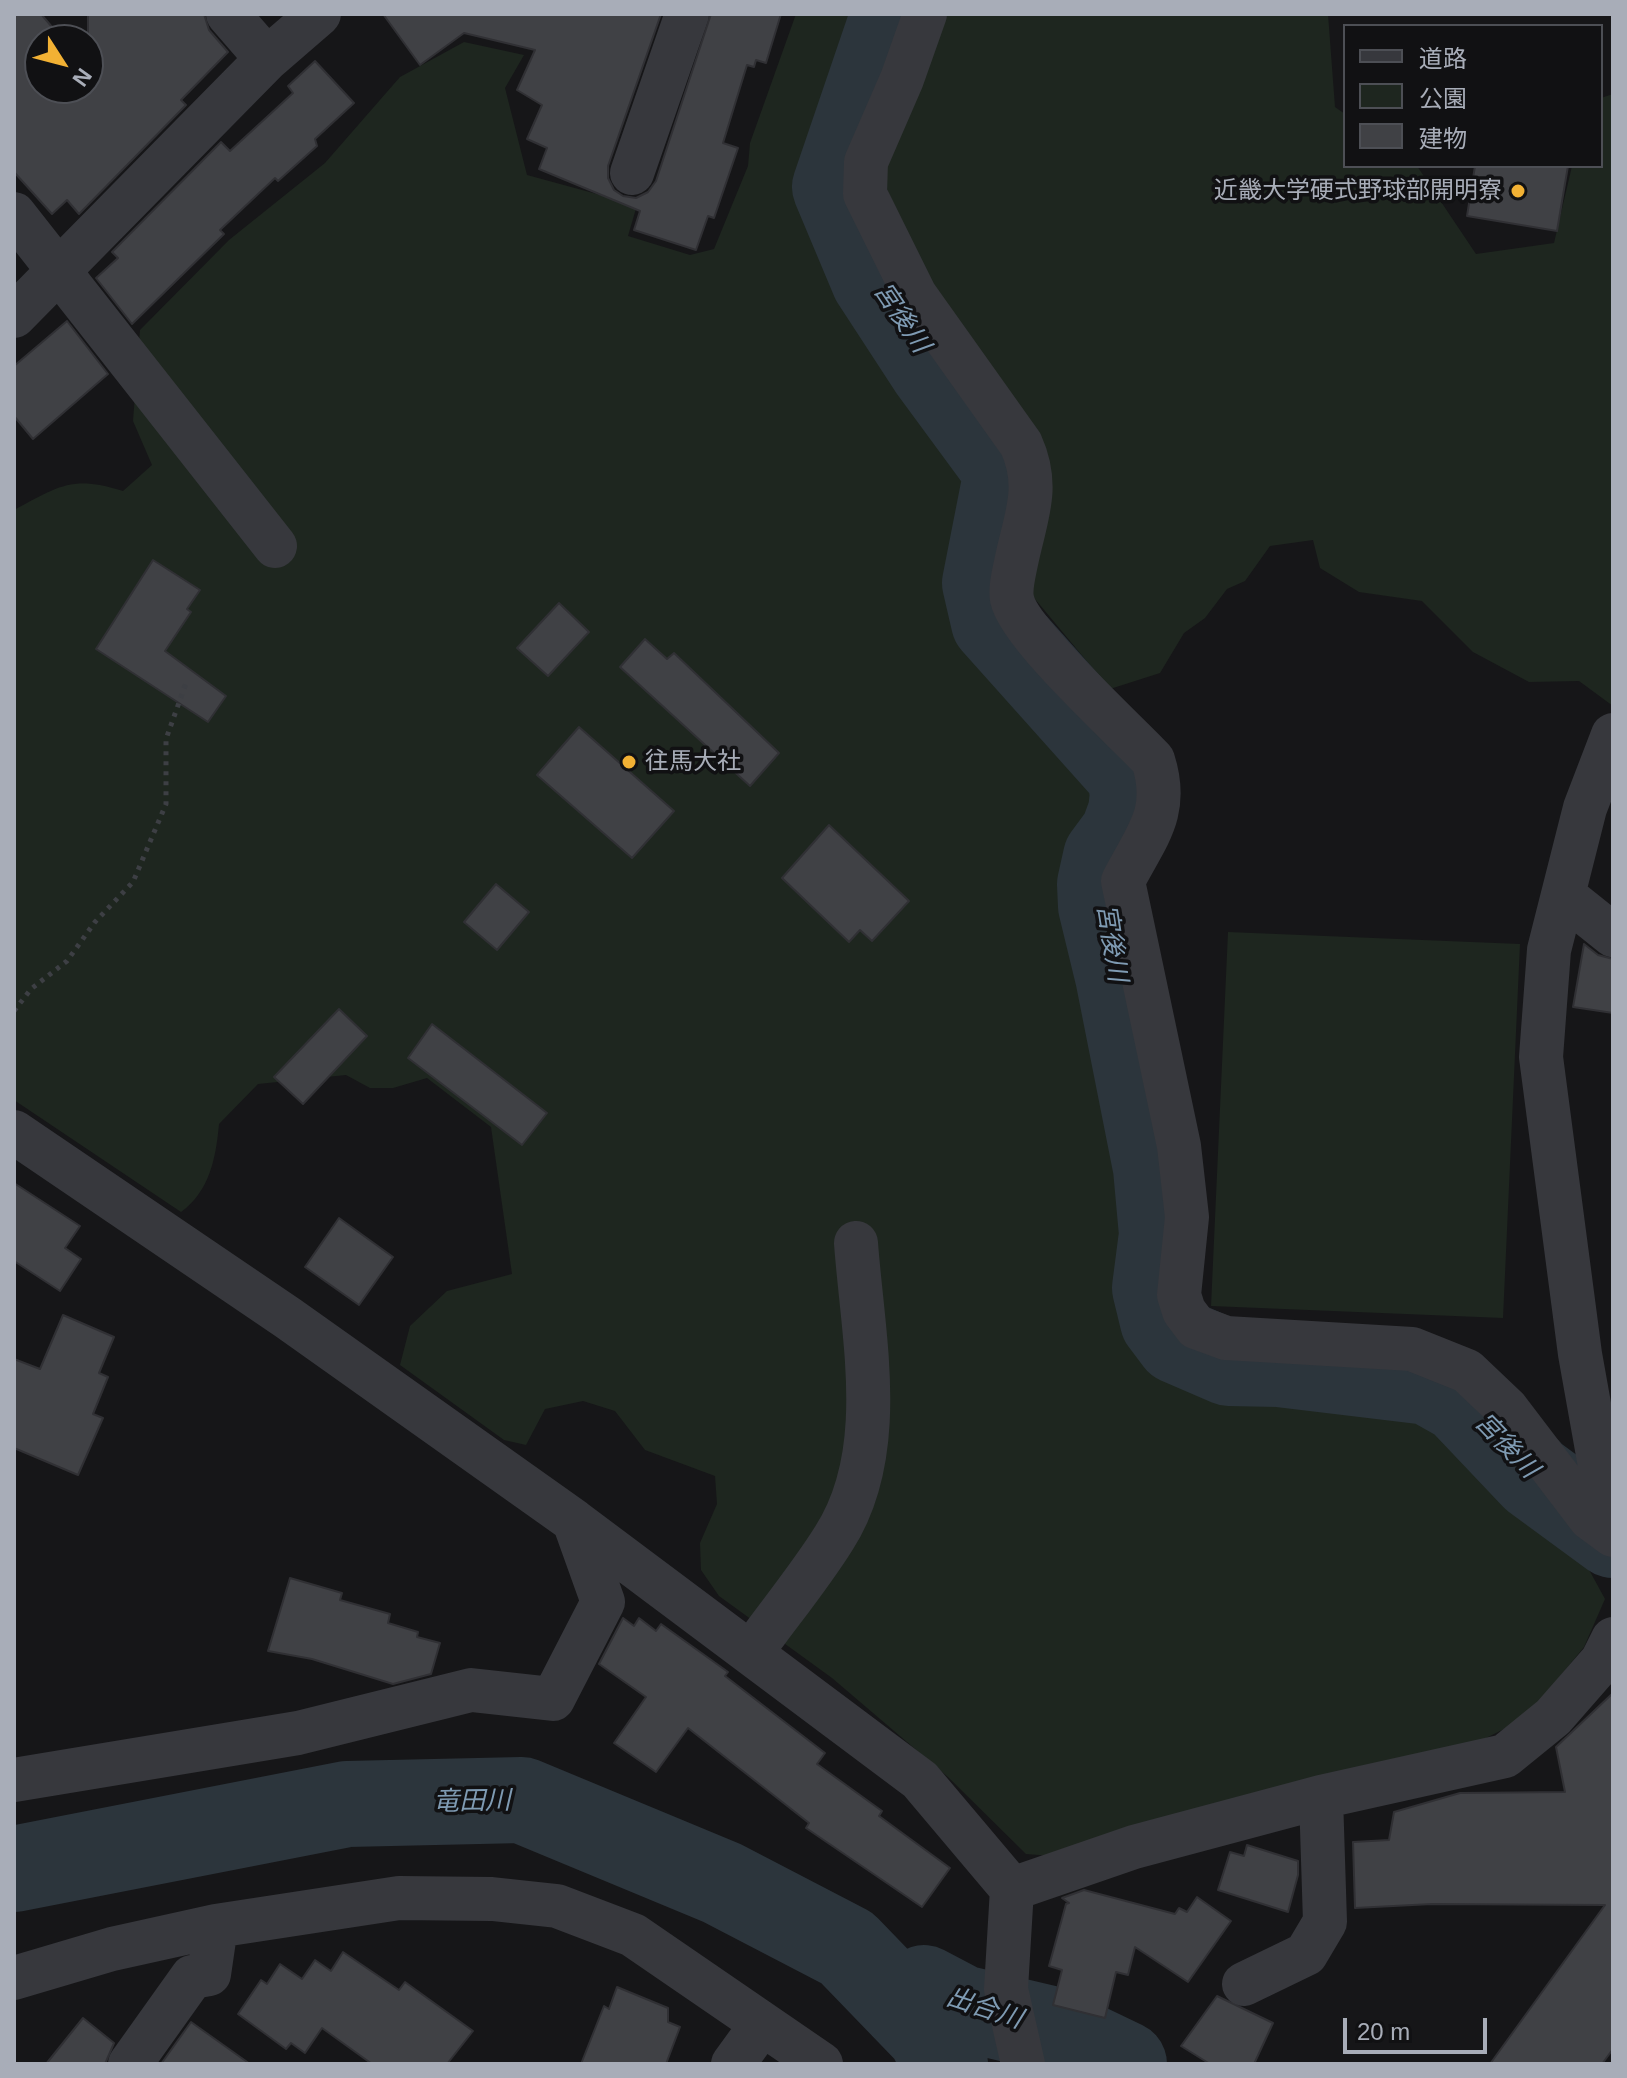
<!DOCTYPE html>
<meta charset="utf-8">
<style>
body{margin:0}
#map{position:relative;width:1627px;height:2078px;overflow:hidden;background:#161618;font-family:Helvetica,"Noto Sans JP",sans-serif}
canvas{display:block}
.frame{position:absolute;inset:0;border:16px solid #a8adb8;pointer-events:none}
.legend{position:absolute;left:1343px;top:24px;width:260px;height:144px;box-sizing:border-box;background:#111113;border:2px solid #4d4f55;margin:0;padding:10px 14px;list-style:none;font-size:24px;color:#a8adb8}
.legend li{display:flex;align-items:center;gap:16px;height:40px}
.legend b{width:40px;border:2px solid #4d4f55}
.north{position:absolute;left:24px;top:24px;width:80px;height:80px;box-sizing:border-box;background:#111113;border:2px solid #4d4f55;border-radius:50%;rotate:126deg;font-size:22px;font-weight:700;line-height:32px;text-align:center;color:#a8adb8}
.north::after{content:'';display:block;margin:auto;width:28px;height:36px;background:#f2b134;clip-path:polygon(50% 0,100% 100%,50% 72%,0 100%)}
.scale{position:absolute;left:1343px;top:2018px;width:144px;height:36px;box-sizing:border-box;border:4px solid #a8adb8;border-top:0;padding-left:10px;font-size:24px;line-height:28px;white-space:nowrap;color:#a8adb8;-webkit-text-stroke:6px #111113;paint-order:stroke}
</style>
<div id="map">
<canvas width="1627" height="2078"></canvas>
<div class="frame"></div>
<ul class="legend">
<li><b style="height:10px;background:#37383d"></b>道路</li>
<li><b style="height:22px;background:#1e261f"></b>公園</li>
<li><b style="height:22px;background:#404145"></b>建物</li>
</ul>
<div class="north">N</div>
<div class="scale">20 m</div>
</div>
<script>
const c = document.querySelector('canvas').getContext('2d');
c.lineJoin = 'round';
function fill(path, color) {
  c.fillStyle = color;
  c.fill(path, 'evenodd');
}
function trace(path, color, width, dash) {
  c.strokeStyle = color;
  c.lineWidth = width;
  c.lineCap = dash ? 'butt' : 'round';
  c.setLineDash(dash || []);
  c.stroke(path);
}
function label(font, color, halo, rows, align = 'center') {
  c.font = font + ' Helvetica,"Noto Sans JP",sans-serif';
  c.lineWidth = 7;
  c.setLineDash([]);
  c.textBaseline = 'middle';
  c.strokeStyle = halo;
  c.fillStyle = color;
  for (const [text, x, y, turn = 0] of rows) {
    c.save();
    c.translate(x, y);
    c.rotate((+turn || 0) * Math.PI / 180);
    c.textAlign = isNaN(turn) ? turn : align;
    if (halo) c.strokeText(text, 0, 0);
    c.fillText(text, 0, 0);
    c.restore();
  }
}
fill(new Path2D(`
 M796,14H885L880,44L838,136L824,188L864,280L987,459L997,480L978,564L976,611L1023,674L1098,747L1124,782L1127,804L1095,853L1089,895L1135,1099L1153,1217L1141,1300L1168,1351L1215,1370L1424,1390L1469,1420L1501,1468L1541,1499L1569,1533L1605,1599L1584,1647L1526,1718L1466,1748L1052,1856L1026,1854L948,1777L832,1678L719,1596L701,1570L700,1543L717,1504L715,1476L645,1450L615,1411L583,1401L545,1409L526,1445L504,1440L400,1365L410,1326L447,1291L512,1274L491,1127L427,1078L393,1088H370L346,1075L258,1084L219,1124C216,1157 210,1191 181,1212L14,1100V510C59,486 72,475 123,491L152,465L133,421L140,330L229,240L325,163L400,77L464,42L524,55L505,88L527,175L637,205L628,236L690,255L714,249L748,166L750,143Z
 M940,14H1328L1335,107L1345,114V166H1417L1476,254L1554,243L1572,166H1601V98L1613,94V706L1579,681L1529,682L1473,652L1422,601L1359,592L1320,568L1313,540L1270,546L1245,581L1227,589L1205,618L1184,633L1160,673L1110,689L1030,593L1048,505L917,265L880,171Z
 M1228,932L1520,944L1503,1318L1211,1306Z`), '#1e261f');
trace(new Path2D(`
 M894,14L835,187L874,280L932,369L1007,471L985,583L994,622L1129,773L1133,793L1131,812L1123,834L1106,857L1100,884L1101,906L1118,976L1156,1168L1162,1234L1155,1288L1163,1321L1178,1341L1229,1363L1279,1364L1429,1382L1461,1400L1534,1477L1613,1535
 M14,1869L347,1804L522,1800L722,1883L847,1948L930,2034L945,2064
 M924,1988L962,2008L1051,2029L1124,2064`), '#2c353c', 86);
const building = new Path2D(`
 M14,14H41L63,40H40V88H88V14H204L209,30L228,52L181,100L186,105L79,214L67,200L52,214L14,172Z
 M383,14H661L608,166V178L614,190L623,196L636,198L648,192L656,181L711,14H781L766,63L756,60L754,67L747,65L723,143L738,148L714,218L708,216L696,250L634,230L640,211L539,169L547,148L527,139L542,105L517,90L535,50L464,33L420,65Z
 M315,61L354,103L315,139L317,146L278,181L275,178L220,230L224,234L132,324L96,278L118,258L112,252L221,142L230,151L293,93L288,86Z
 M1475,166H1568L1557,231L1467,216Z
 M67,321L108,374L33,439L14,416V366Z
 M153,560L200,590L187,609L191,612L165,651L226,696L208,722L96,649Z
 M559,603L589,632L548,676L517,648Z
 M645,639L667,659L674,653L779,753L750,786L620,667Z
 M579,727L674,811L632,858L537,775Z
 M829,825L909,901L872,941L860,930L849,942L782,878Z
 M496,884L529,912L497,950L464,922Z
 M1584,944L1598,955L1613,959V1013L1573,1007Z
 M339,1009L367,1036L303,1104L274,1077Z
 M432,1024L547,1113L522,1145L408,1058Z
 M14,1183L80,1226L65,1248L81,1259L60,1291L14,1261Z
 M339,1218L393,1257L359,1305L305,1267Z
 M63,1315L114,1337L99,1373L108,1377L93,1414L103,1418L78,1475L14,1448V1359L40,1369Z
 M290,1578L342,1593L340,1600L390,1614L388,1623L418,1632L417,1637L440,1643L431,1674L393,1684L312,1659L268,1651Z
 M623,1618L634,1626L639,1618L656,1631L661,1624L728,1672L725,1676L825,1753L817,1764L882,1811L879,1816L950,1868L922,1907L806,1828L809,1823L688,1728L656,1772L614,1743L646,1697L599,1664Z
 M1613,1693V2049L1602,2064H1490L1605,1905L1432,1904L1355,1908L1353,1842L1389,1840L1394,1812L1460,1793L1565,1792L1556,1747Z
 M1247,1845L1298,1861V1875L1288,1912L1218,1890L1230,1852L1244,1856Z
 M1084,1890L1175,1914L1179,1908L1187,1912L1197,1897L1231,1921L1188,1982L1135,1947L1128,1975L1116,1972L1105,2018L1053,2005L1062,1970L1049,1966L1066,1904L1069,1903L1062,1898Z
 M343,1952L399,1990L405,1982L473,2031L447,2064H372L322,2028L305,2053L291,2043L286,2049L238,2014L261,1980L267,1984L280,1964L302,1979L315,1960L331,1971Z
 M617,1987L668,2008V2022L680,2027L666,2064H581L604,2006L609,2009Z
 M1217,1996L1273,2023L1254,2064H1210L1181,2046Z
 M83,2018L114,2043L105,2064H46Z
 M191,2022L250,2064H161Z`);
fill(building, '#404145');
trace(building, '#303034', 2);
trace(new Path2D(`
 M14,1011L31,989L67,961L95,922L133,882L166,804V739L186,683`), '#3d3f44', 5, [4, 6]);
trace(new Path2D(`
 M228,14L267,59
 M925,14L902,79L866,162L865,194L915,295L1021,444C1041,488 1025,518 1016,563C1014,573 1010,588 1012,599C1019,634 1125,730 1153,760C1170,813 1146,836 1123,881L1179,1146L1187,1217L1179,1295L1184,1311L1196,1327L1226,1338L1412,1349L1467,1371L1507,1409L1590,1518L1613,1535
 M632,173L687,14
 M14,214L275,546
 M14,316L267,59L319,14
 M1613,735L1585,808L1549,950L1541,1057L1580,1354L1605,1494L1613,1508
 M1563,895L1613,935
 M14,1132L288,1318L574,1521L920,1780L1012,1889L1006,1989L1023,2064
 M751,1653C778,1615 809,1578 834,1538C889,1452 863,1339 856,1243
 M14,1780L298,1733L471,1690L553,1699L603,1602L574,1521
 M1012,1889L1134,1847L1321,1797L1505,1756L1553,1717L1602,1661L1613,1639
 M14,1978L112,1949L216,1926L399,1898L492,1899L557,1906L633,1935L821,2064
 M1244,1984L1306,1954L1325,1922L1321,1797
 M130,2064L192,1977L209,1974L216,1926
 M733,2064L762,2024`), '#37383d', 44);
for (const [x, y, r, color] of [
 [1518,191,8,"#f2b134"],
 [629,762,8,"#f2b134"]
]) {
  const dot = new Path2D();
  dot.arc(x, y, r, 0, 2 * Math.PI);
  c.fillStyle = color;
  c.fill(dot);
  trace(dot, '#111113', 3);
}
label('24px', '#a8adb8', '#111113', [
 ["近畿大学硬式野球部開明寮",1502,191],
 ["往馬大社",645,762,"left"]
], 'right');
label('italic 26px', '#7f9bb3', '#111113', [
 ["宮後川",901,318,56],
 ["宮後川",1111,943,81],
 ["宮後川",1506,1446,46],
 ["竜田川",472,1802,-1],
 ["出合川",984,2009,18]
]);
</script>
